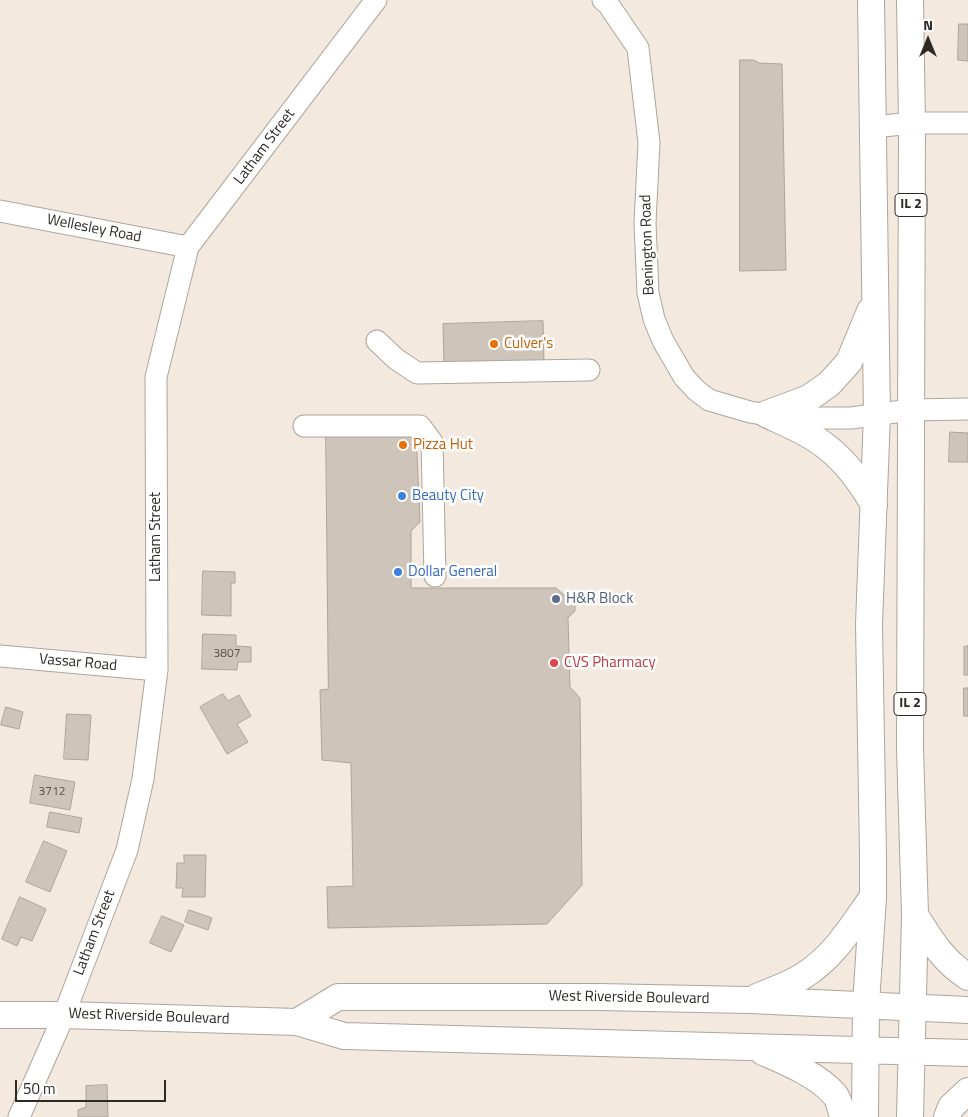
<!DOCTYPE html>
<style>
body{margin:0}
#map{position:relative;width:968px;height:1117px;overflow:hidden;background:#f3e9de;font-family:"Titillium Web",sans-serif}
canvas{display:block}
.north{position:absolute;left:903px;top:15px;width:50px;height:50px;-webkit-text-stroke:4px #fff;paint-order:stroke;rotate:0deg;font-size:14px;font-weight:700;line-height:20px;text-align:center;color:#2d2925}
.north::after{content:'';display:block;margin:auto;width:18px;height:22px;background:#2d2925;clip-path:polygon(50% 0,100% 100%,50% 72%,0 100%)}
.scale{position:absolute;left:15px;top:1080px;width:151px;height:22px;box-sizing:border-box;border:2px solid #2d2925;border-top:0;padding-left:6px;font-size:15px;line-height:18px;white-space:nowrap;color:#2d2925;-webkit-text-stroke:4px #fff;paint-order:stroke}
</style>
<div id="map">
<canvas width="968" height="1117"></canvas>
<div class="north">N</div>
<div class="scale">50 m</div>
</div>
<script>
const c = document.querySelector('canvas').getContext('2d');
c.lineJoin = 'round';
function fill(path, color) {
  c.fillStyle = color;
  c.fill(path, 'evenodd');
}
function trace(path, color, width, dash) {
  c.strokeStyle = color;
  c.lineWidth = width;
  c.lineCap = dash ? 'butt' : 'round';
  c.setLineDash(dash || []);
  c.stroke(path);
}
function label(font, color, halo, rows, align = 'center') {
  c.font = font + ' "Titillium Web",sans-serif';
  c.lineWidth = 5;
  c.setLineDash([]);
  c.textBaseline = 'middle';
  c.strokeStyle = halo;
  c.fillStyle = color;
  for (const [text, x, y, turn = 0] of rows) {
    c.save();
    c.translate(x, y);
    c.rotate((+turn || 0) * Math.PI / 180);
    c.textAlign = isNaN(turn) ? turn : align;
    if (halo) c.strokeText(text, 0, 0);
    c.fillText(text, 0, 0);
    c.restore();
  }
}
const building = new Path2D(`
 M959,24H968V61L958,60Z
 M740,60H754L759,63L782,64L786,270L740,271Z
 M543,321L544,364L444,366L443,324Z
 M326,430H416L420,522L411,531V588H556L575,604V611L568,618L570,687L580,698L582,885L547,924L328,928L327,887L353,886L351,763L322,760L320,690L328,689Z
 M950,432L968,433V462H949Z
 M203,571L235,572V583H231V616L202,615Z
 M203,634L236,635V646L251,647V662H238L237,670L202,669Z
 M968,646V675H964V647Z
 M964,688H968V716H964Z
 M223,694L228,701L239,695L251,716L237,724L248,742L227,754L200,707Z
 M6,707L23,712L19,729L1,725Z
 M67,714L91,715L88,760L64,759Z
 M35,775L75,782L70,810L30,803Z
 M50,812L82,818L79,833L47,827Z
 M44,841L67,851L50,892L26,882Z
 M184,855H206L205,897H182L183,888H176L177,863H184Z
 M20,897L46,909L32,941L21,937L17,946L2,939Z
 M189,910L212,918L208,930L185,922Z
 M162,916L184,925L171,952L150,943Z
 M107,1085L108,1117H78V1110L86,1107V1086Z`);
fill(building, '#cec4b9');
trace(building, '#aea49a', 1);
const minor = new Path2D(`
 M603,0L608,4L638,48L649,143L645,223L648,293L654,319L663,341L684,377L696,390L709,400L750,412L785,418H851L910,410L968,409
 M873,127L912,123H968
 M0,211L188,247
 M377,341L396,359L417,373L589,370
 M304,426H420L432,442L435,576
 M0,656L157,670
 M19,1117L64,1015L127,850L143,779L157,670L156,377L188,247L376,0`);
const major = new Path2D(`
 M766,414L809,398L829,384L849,362L870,311
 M766,414C787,424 810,433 828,448C847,463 862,484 874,505
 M915,915C931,940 942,960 968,977
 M757,997C773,990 789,985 803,976C834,957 852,926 872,898
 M0,1015H64L297,1022L344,1036L968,1053
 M297,1022L338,997H598L749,1000L968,1010
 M763,1052C786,1062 818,1075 835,1095C839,1100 841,1110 843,1117
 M865,1117L866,1004L873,897V856L869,624L877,414L871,0
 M910,1117L915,915L910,748L912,123L910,0
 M947,1117L951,1107L968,1091`);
trace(minor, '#aea59b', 23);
trace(major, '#aea59b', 28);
trace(minor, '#fff', 21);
trace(major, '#fff', 26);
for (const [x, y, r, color] of [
 [494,344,5,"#e8710a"],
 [403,445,5,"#e8710a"],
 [402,496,5,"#3f7fe0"],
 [398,572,5,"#3f7fe0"],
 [556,599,5,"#5c6f8a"],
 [554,663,5,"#e0444e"]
]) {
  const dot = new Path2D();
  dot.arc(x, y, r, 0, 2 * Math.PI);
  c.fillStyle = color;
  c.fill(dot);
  trace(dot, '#fff', 2);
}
label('12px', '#55504a', null, [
 ["3807",227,654],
 ["3712",52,792]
]);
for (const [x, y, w] of [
 [911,205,32],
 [910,704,32]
]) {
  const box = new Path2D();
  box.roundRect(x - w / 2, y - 11.5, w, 23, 4);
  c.fillStyle = '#fff';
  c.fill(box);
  trace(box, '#2d2925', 1);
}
label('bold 14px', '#2d2925', null, [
 ["IL 2",911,205],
 ["IL 2",910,704]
]);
label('15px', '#2d2925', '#fff', [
 ["Latham Street",265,147,-53],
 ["Wellesley Road",94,229,11],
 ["Benington Road",648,245,-92],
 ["Latham Street",156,537,-90],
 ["Vassar Road",78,663,5],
 ["Latham Street",95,933,-69],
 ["West Riverside Boulevard",629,998,1],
 ["West Riverside Boulevard",149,1017,2]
]);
label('15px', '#c56008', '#fff', [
 ["Culver's",504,344],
 ["Pizza Hut",413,445]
], 'left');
label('15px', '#366cbe', '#fff', [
 ["Beauty City",412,496],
 ["Dollar General",408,572]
], 'left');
label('15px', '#4e5e75', '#fff', [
 ["H&R Block",566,599]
], 'left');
label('15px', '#be3a42', '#fff', [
 ["CVS Pharmacy",564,663]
], 'left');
</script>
